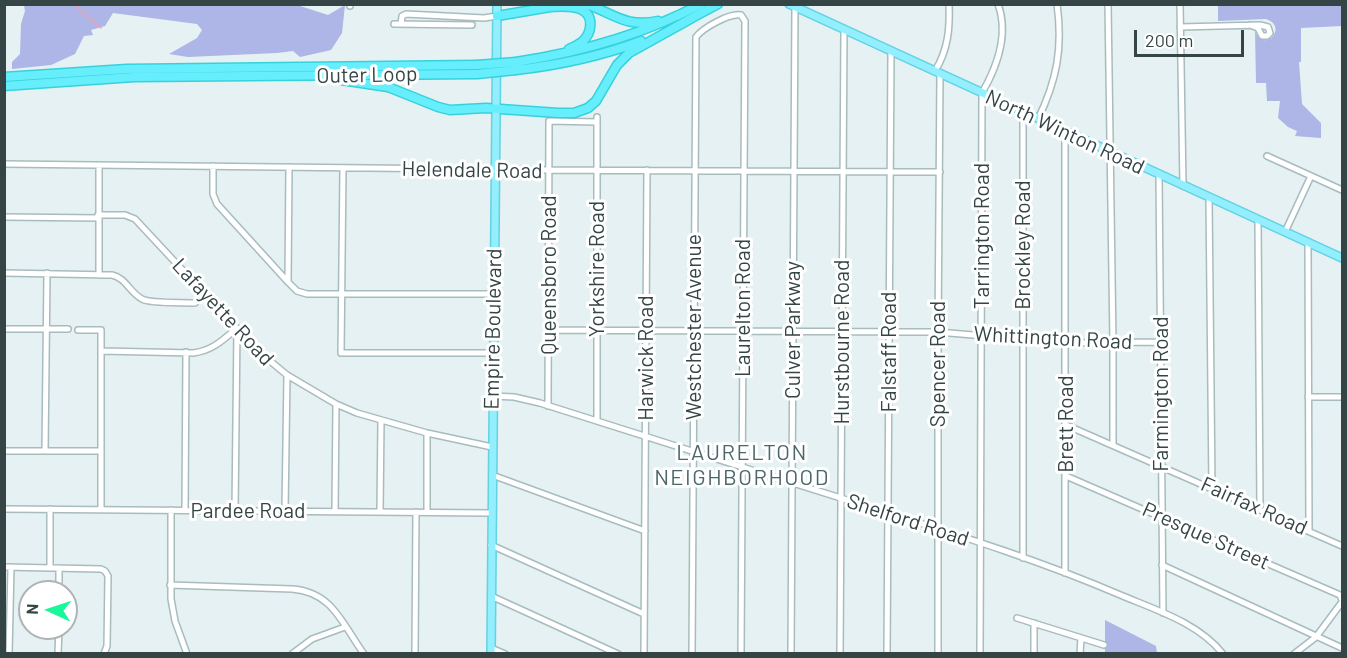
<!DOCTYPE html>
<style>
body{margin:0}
#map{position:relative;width:1347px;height:658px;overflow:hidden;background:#e5f1f2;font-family:Barlow,sans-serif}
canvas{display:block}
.frame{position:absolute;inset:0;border:6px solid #354445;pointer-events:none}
.north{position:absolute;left:18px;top:580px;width:60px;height:60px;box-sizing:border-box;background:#fff;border:2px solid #aeb4b5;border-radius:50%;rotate:273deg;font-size:16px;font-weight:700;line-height:24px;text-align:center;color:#354445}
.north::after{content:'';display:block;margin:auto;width:21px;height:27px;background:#16f89a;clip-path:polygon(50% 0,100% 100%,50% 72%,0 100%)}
.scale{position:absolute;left:1134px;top:30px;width:110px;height:27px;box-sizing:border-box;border:3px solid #354445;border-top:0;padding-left:8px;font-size:18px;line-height:21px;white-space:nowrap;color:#354445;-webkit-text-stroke:4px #fff;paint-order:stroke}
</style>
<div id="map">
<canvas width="1347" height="658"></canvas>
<div class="frame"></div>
<div class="north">N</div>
<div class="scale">200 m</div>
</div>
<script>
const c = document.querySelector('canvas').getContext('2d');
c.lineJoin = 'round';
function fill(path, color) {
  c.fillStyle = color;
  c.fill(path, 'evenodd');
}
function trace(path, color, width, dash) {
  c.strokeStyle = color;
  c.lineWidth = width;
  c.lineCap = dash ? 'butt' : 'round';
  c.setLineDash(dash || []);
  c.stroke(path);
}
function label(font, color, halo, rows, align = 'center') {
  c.font = font + ' Barlow,sans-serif';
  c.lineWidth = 6;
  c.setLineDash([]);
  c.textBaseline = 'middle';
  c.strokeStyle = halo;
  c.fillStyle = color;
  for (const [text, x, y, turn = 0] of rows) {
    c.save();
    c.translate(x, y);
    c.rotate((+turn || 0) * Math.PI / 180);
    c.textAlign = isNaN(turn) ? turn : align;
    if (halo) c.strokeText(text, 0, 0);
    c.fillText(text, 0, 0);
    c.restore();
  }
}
fill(new Path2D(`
 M294,4L328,15L345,5L342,33L331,50L300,57L293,51L277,53L188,57L169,54L197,38L202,30L197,24L113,13L105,26L91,30L93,35L84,36L75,54L51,65L12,69V62L20,54L21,24L25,11L24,5Z
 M1218,5H1342V26L1301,28V62H1299L1302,104L1321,123V138L1295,136L1297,131L1288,127L1278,118L1280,101H1267L1266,83H1256L1255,30C1262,55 1290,27 1266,19L1218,21Z
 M1105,620L1156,646L1157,653L1105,654Z`), '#aeb5e7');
trace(new Path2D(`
 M73,4L101,28`), '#efa1ae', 1.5);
const minor = new Path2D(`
 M1108,4L1113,343V445
 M1180,4L1183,186
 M350,6V4
 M394,24L472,25
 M401,24L402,16L406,14L484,18L497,16
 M1180,27L1260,25L1268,27L1270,33L1267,36H1262L1258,28L1250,25
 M935,71C948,50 950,29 949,4
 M1023,112V558
 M1038,119C1057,80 1063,48 1057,4
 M1267,156L1342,190
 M4,164L549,170L940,172
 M213,166V194L217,204L288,282L297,291L307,294H493
 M343,168L341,353H493
 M1159,175L1163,613
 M1209,198L1212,488
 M98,215H125L135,219L258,351L287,375L336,404L357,413L427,433L492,447
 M4,217L99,218
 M1258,220L1260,509
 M1285,232L1311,176
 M1308,243L1309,531
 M4,273L112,275C126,278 130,293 142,299C151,304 183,302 195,303L204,292
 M99,275V165
 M288,282L289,167
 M4,329H68
 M78,330H101V509
 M548,330L938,332L1066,343L1161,342
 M102,351L193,353C212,351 223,340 237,328
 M492,396L514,397L540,403C654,440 768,475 882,511C961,536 1041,561 1118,594C1153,609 1198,622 1223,654
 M1308,397H1342
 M548,406L549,121L597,122
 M597,421V117
 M1066,425L1342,546
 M4,451H101
 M45,451L47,273
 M492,475L645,531
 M1066,476L1340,595L1342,600
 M4,509L492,513
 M171,510V599L175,621L187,654
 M185,510L186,352
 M235,511L237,328
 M285,511L287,375
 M335,511L336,404
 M380,512L381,420
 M427,512V433
 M491,545L644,614
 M1162,565L1342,648
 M4,567L101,569L105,571L108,576L107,646L104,654
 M50,568V509
 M1065,573V131
 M170,585L292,589C333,592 342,624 364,654
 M59,592V568
 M491,596L618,654
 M1017,618L1104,645
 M1034,623V654
 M491,648L505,654
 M9,654L11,567
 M58,654L59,628
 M292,654L312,639L345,627
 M415,654L416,512
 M644,654L647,170
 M692,654L696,37C703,28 729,13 741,15L745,21L741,654
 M791,654L795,7
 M840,654L844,30
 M887,654L891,51
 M938,654V332L940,74
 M980,654L982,93C997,67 1009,34 998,4
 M1080,654L1081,638
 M1294,654L1316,637L1342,602`);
const major = new Path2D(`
 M789,4L1342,258
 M491,654L497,4`);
const highway = new Path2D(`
 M586,4C615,14 626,28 658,21
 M546,7C557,7 570,5 580,9C595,15 592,33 582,42C578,45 574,47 569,49
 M497,16L550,7
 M688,20L718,4
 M516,62C581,52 643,35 701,4
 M516,70C559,65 601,56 641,41
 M4,77L127,69L477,65
 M341,80L388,87L438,107L450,110L486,108L558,113H574L588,108L596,101L617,65L629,53L692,18
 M4,86L134,77L477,74`);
trace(minor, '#a8bcbe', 8);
trace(major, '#63d2e3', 10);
trace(highway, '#36d2dc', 11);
trace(minor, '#fff', 5);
trace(major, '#93eefd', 7);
trace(highway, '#66eefd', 8);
const highwayBridge = new Path2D(`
 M477,65L516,62
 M477,74L516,70`);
trace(highwayBridge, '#36d2dc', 11, []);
trace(highwayBridge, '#66eefd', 8);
label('21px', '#354445', '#fff', [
 ["Outer Loop",367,75,-1],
 ["North Winton Road",1065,132,25],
 ["Helendale Road",472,170,1],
 ["Tarrington Road",982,236,-90],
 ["Brockley Road",1023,245,-90],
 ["Yorkshire Road",597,269,-90],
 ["Queensboro Road",549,275,-90],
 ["Laurelton Road",743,308,-90],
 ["Lafayette Road",223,312,47],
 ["Westchester Avenue",694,327,-90],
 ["Empire Boulevard",493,329,-89],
 ["Culver Parkway",793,330,-90],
 ["Whittington Road",1053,338,3],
 ["Hurstbourne Road",842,342,-90],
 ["Falstaff Road",889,352,-90],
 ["Harwick Road",646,358,-90],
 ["Spencer Road",938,364,-90],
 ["Farmington Road",1161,394,-90],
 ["Brett Road",1066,424,-90],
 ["Fairfax Road",1254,506,24],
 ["Pardee Road",248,511],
 ["Shelford Road",908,520,18],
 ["Presque Street",1206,536,24]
]);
c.letterSpacing = '1.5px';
label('22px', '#4c6768', '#fff', [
 ["LAURELTON",742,453],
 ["NEIGHBORHOOD",742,478]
]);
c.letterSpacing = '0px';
</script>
